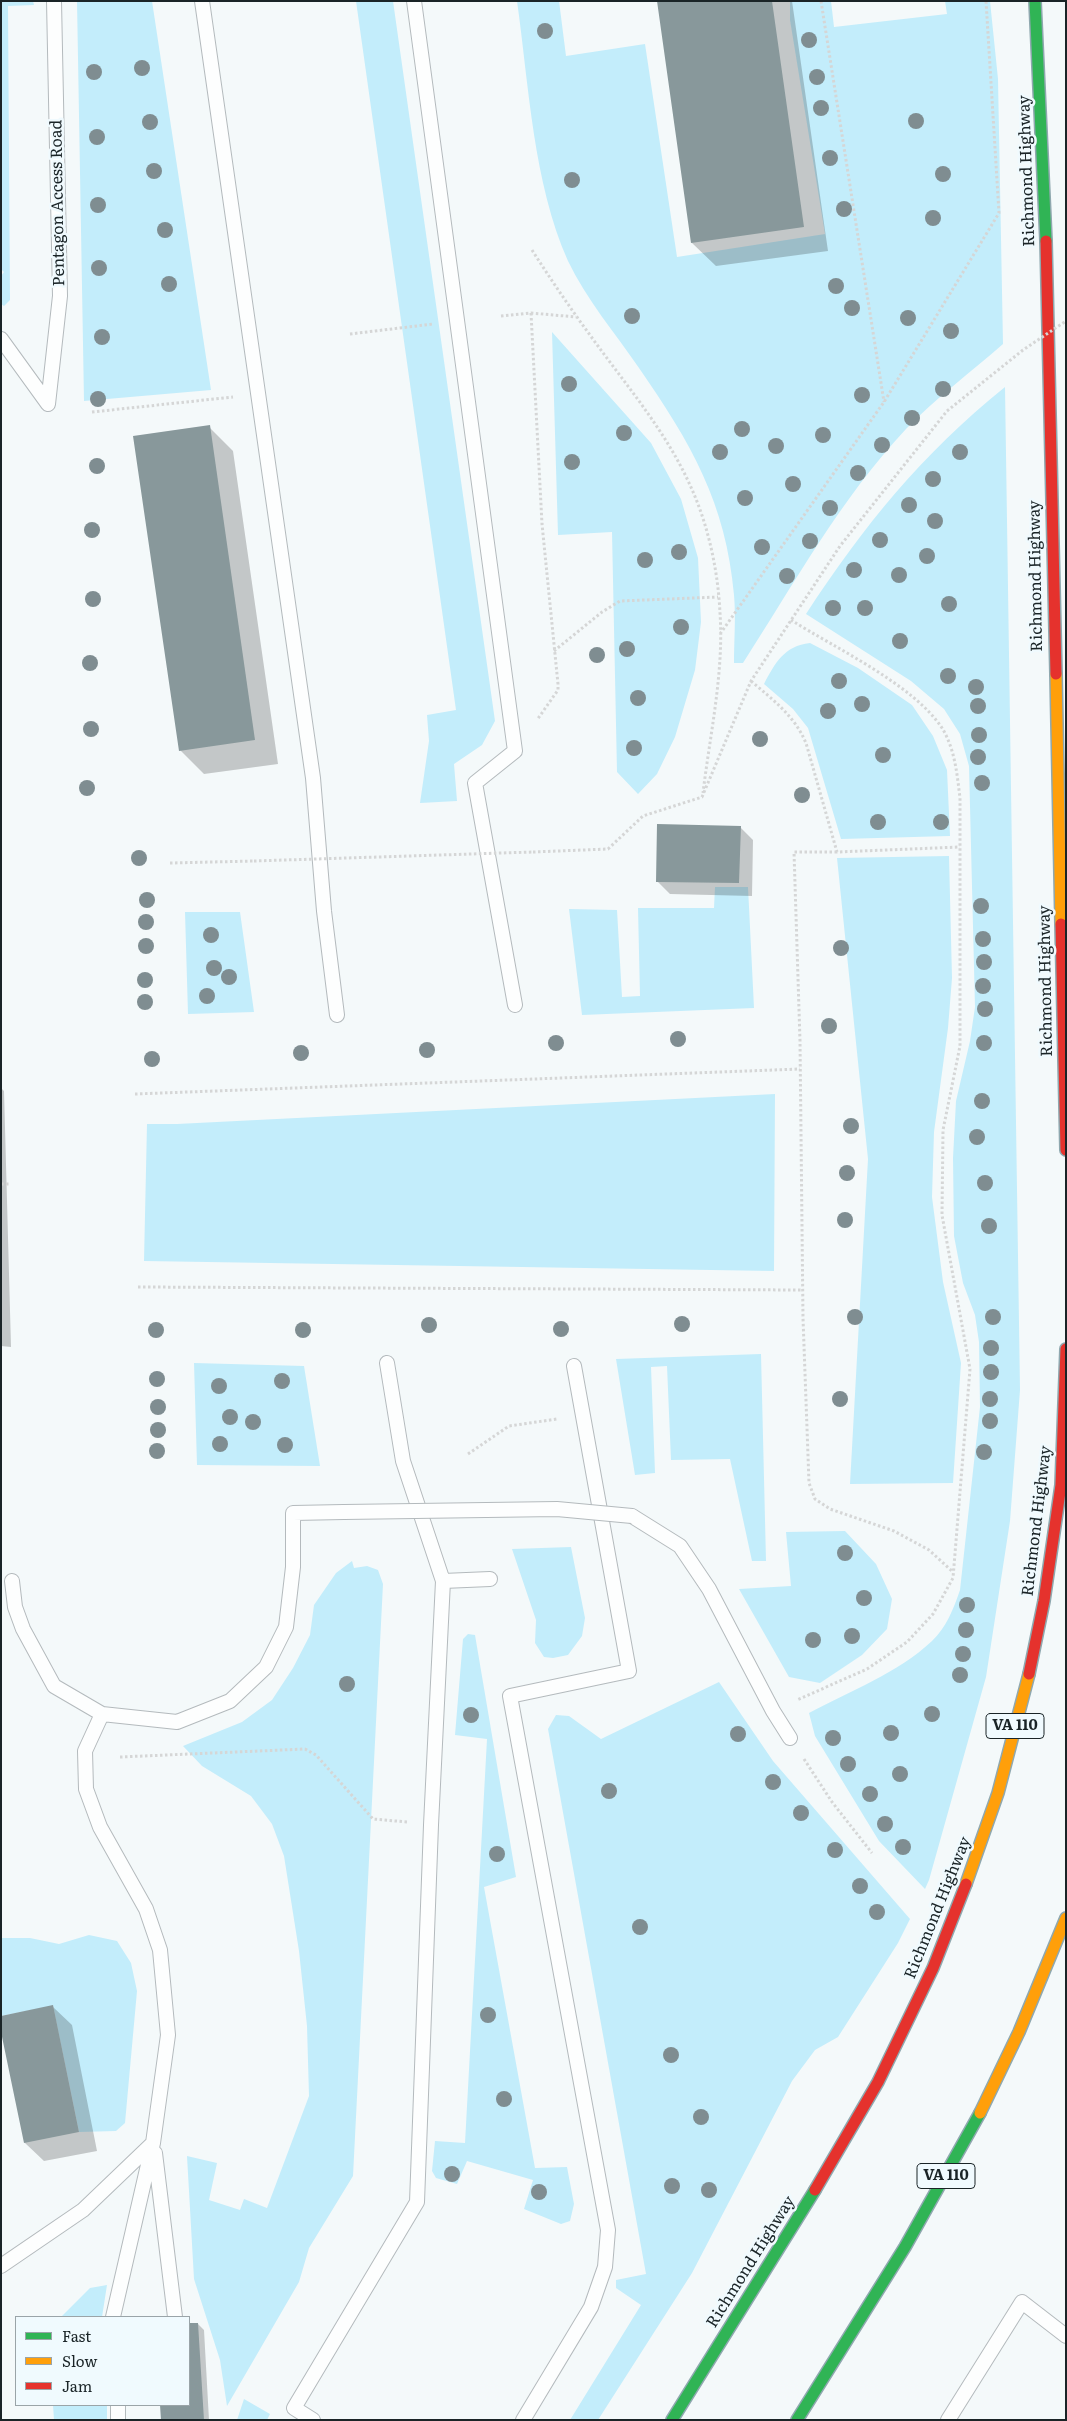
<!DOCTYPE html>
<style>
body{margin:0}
#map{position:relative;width:1067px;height:2421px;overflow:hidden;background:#f4f9fa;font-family:Literata,serif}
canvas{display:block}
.frame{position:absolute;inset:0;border:2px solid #1a2427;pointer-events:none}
.legend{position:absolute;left:15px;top:2316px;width:175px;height:90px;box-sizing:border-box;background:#f0fafe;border:1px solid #9aa4a8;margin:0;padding:6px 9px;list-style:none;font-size:15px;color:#1a2427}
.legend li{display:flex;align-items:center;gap:10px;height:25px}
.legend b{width:25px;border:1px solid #9aa4a8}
</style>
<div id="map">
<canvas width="1067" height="2421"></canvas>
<div class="frame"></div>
<ul class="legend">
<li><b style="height:6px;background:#30b455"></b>Fast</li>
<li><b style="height:6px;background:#ff9f0a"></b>Slow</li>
<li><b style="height:6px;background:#e5322d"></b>Jam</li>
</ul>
</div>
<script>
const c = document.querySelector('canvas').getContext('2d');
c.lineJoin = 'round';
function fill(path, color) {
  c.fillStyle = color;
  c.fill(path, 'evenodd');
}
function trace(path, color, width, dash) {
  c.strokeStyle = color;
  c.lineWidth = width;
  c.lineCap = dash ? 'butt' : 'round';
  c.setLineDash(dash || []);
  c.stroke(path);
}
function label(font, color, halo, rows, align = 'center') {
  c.font = font + ' Literata,serif';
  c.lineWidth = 5;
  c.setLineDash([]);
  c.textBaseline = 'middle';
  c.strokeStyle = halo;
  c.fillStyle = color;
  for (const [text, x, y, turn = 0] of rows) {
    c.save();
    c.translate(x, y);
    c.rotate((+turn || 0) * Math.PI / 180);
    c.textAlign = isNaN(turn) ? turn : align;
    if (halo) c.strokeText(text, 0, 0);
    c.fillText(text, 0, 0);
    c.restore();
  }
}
fill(new Path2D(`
 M1,1H33L34,5L8,6L10,300L4,306L1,304V276L4,272L1,269Z
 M77,1H152L211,390L84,401Z
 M356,1H393L495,721L482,745L454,764L457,801L420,803L429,741L427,715L456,710Z
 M517,1H559L566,56L645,44L677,257L825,234L790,20V1H831L834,27L947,14L945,1H990L998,79L1003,344C971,372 936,398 906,429C841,498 794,584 743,663H734C734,641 736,617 734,595C726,503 691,443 639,368C615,333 586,299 568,261C533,182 529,86 517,1Z
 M552,332L651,443L681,499L698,558L701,622L695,670L675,737L657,774L638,794L617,772L612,532L558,535Z
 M1005,387L1020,1390L1010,1521L986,1677L929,1880L925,1889L879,1841L815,1736L809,1713C850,1691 898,1673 932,1641C946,1628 954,1608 960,1590L980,1407L979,1342L975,1315L963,1283L954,1236L953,1158L956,1101L970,1041L975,1007L969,766L960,734L944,709L911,681L806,614C865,524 921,455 1005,387Z
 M810,643L858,668L912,705L933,736L947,770L950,836L841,839L808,728L793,709L764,684C775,663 784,646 810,643Z
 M949,856L952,978L948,1028L934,1132L932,1197L943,1282L961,1363L953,1483L850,1484L868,1159L837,858Z
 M715,887H748L754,1008L582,1015L569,909L617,910L622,997L640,996L638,908H714Z
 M185,912H240L254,1012L188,1014Z
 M775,1094L774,1271L144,1261L147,1124H177Z
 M761,1354L766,1561H752L730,1459L671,1460L667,1366L651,1367L655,1473L635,1475L616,1359Z
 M194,1363L304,1366L320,1466L197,1465Z
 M845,1531L876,1564L892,1599L887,1629L862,1655L820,1683L789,1677L739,1589L791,1586L786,1532Z
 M571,1547L585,1618L582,1636L568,1655L553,1658L544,1657L535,1643L536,1620L512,1549Z
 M352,1561L354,1568L367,1566L378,1570L383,1584L353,2176L309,2248L299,2282L227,2406L220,2360L194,2279L187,2156L217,2163L209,2200L240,2210L244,2199L267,2208L309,2096L307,2026L299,1951L284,1856L272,1824L251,1796L202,1766L183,1746L242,1722L272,1700L293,1668L310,1635L314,1605L336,1573Z
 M468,1634L475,1635L516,1877L484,1887L535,2168L567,2167L574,2204L570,2221L561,2224L524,2209L533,2180L467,2161L457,2184L436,2178L432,2171L435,2141L465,2143L487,1739L455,1735L463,1639Z
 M719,1682L773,1761L910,1919L898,1943L838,2037L815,2050L792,2081L692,2273L598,2420H570L641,2305L616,2288V2280L646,2274L548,1729L556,1715L569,1716L601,1739Z
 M89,1935L117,1941L131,1963L137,1991L125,2123L116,2131L79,2132L53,2006L1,2016V1938H30L59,1944Z
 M107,2285L102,2317H61L90,2288Z
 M244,2399L270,2414L267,2420H237Z
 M53,2405H107V2420H54Z`), '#c3edfb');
fill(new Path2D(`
 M658,1H792L828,251L716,266L692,243Z
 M209,427L233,451L278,764L204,774L180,750Z
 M740,827L753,840L752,896L670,894L657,881Z
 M1,1088L4,1091L11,1347L1,1346Z
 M53,2007L72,2025L97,2151L44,2161L25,2143Z
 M198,2324L204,2330L209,2420H162L161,2405H189V2325Z`), '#0003');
fill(new Path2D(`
 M657,1H772L804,227L691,243Z
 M210,425L255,740L179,751L133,436Z
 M657,824L741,826L739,883L656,882Z
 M53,2005L79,2132L24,2143L1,2032V2016Z
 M189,2323H198L204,2420H161L160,2405H189Z`), '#88989b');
const lane = new Path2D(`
 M202,1L313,778L324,911L337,1015
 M414,1L515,751L475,783L515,1005
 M1,339L48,404
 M48,404L60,296L54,1
 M632,1516L680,1546L709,1589L773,1711L790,1738
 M12,1581L15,1607L23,1629L54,1686L102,1714L177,1722L230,1701L266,1667L286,1627L293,1567V1513L344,1512
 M443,1581L490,1579
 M102,1714L85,1751L86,1789L100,1827L146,1909L160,1950L168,2035L153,2143L113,2317
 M155,2153L175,2317
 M1,2266L83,2210L153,2143
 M118,2405V2420
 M313,2420L294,2408L417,2202L431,1825L443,1581L403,1461L387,1363
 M523,2420L591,2307L605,2267L608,2230L510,1696L629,1671L574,1366
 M948,2420L1022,2302L1066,2336`);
const fast = new Path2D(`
 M1035,1L1046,241
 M672,2420L815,2190
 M797,2420L905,2247L980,2113`);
const slow = new Path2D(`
 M1056,674L1061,924
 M966,1884L998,1793L1029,1674
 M980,2113L1019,2032L1066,1918`);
const jam = new Path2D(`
 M1046,241L1056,674
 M1061,924L1066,1150
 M1029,1674L1044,1601L1061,1485L1066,1349
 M815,2190L878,2082L933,1968L966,1884`);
trace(lane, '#b4babd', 16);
trace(fast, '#8fa8af', 14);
trace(slow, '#8fa8af', 14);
trace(jam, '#8fa8af', 14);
trace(new Path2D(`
 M821,1L884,402
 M532,250C553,283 575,315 598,346C631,391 667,434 690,485C708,524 718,570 720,613C724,673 710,734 703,793
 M531,313L542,524L558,684V690L537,720
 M501,316L531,313L576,317
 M350,334L433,324
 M92,412L233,397
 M791,620C835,648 914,685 942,728C955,749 957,774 960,798V1046L943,1130L942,1215L970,1369L953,1578L933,1614L907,1642L867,1669L797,1700
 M720,634L884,402L999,213L986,1
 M554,651L602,612L620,601L718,597
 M751,681C773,700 794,715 806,743L837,852L960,847
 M533,852L608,849L643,816L702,797L751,681L840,546L947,411
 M837,852H794L800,1041L803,1318L809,1483L815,1499L830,1509L894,1531L929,1550L953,1572
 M170,863L254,861
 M135,1094L800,1069
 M1,1184H9
 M138,1287L802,1290
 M468,1454L509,1426L557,1419
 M120,1757L305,1749L316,1755L373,1819L407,1822
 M804,1759L832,1802L872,1853`), '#d5d6d6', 3, [2.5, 2.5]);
trace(lane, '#fdfefe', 14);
trace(fast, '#30b455', 11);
trace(slow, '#ff9f0a', 11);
trace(jam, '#e5322d', 11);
const laneBridge = new Path2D(`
 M344,1512L557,1509L632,1516`);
trace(laneBridge, '#b4babd', 16, []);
trace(new Path2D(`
 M947,411L1023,350L1066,321
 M254,861L533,852`), '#d5d6d6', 3, [2.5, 2.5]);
trace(laneBridge, '#fdfefe', 14);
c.fillStyle = '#7f8d91';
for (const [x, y] of [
 [545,31],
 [809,40],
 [142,68],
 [94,72],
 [817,77],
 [821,108],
 [916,121],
 [150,122],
 [97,137],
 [830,158],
 [154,171],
 [943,174],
 [572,180],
 [98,205],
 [844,209],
 [933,218],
 [165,230],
 [99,268],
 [169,284],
 [836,286],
 [852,308],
 [632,316],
 [908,318],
 [951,331],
 [102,337],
 [569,384],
 [943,389],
 [862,395],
 [98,399],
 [912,418],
 [742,429],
 [624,433],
 [823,435],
 [882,445],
 [776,446],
 [720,452],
 [960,452],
 [572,462],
 [97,466],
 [858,473],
 [933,479],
 [793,484],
 [745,498],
 [909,505],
 [830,508],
 [935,521],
 [92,530],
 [880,540],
 [810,541],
 [762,547],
 [679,552],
 [927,556],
 [645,560],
 [854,570],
 [899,575],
 [787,576],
 [93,599],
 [949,604],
 [833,608],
 [865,608],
 [681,627],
 [900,641],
 [627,649],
 [597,655],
 [90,663],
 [948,676],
 [839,681],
 [976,687],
 [638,698],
 [862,704],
 [978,706],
 [828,711],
 [91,729],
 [979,735],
 [760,739],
 [634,748],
 [883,755],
 [978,757],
 [982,783],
 [87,788],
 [802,795],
 [878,822],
 [941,822],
 [139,858],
 [147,900],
 [981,906],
 [146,922],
 [211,935],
 [983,939],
 [146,946],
 [841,948],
 [984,962],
 [214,968],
 [229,977],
 [145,980],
 [983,986],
 [207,996],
 [145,1002],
 [985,1009],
 [829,1026],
 [678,1039],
 [556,1043],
 [984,1043],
 [427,1050],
 [301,1053],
 [152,1059],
 [982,1101],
 [851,1126],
 [977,1137],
 [847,1173],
 [985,1183],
 [845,1220],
 [989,1226],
 [855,1317],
 [993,1317],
 [682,1324],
 [429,1325],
 [561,1329],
 [156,1330],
 [303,1330],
 [991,1348],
 [991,1372],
 [157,1379],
 [282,1381],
 [219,1386],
 [840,1399],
 [990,1399],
 [158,1407],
 [230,1417],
 [990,1421],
 [253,1422],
 [158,1430],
 [220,1444],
 [285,1445],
 [157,1451],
 [984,1452],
 [845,1553],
 [864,1598],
 [967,1605],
 [966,1630],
 [852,1636],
 [813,1640],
 [963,1654],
 [960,1675],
 [347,1684],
 [932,1714],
 [471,1715],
 [891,1733],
 [738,1734],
 [833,1738],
 [848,1764],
 [900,1774],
 [773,1782],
 [609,1791],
 [870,1794],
 [801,1813],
 [885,1824],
 [903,1847],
 [835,1850],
 [497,1854],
 [860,1886],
 [877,1912],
 [640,1927],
 [488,2015],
 [671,2055],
 [504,2099],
 [701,2117],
 [452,2174],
 [672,2186],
 [709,2190],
 [539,2192]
]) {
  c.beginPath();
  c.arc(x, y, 8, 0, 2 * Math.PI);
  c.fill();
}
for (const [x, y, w] of [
 [1015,1726,58],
 [946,2176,58]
]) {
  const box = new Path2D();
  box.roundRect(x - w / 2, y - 12.5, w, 25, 4);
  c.fillStyle = '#f0fafe';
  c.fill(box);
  trace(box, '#1a2427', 1);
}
label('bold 15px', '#1a2427', null, [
 ["VA 110",1015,1726],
 ["VA 110",946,2176]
]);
label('16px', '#1a2427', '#f0fafe', [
 ["Richmond Highway",1027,171,-92],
 ["Pentagon Access Road",58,203,-91],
 ["Richmond Highway",1036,576,-91],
 ["Richmond Highway",1046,981,-91],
 ["Richmond Highway",1037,1521,-83],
 ["Richmond Highway",938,1908,-68],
 ["Richmond Highway",751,2262,-58]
]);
</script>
